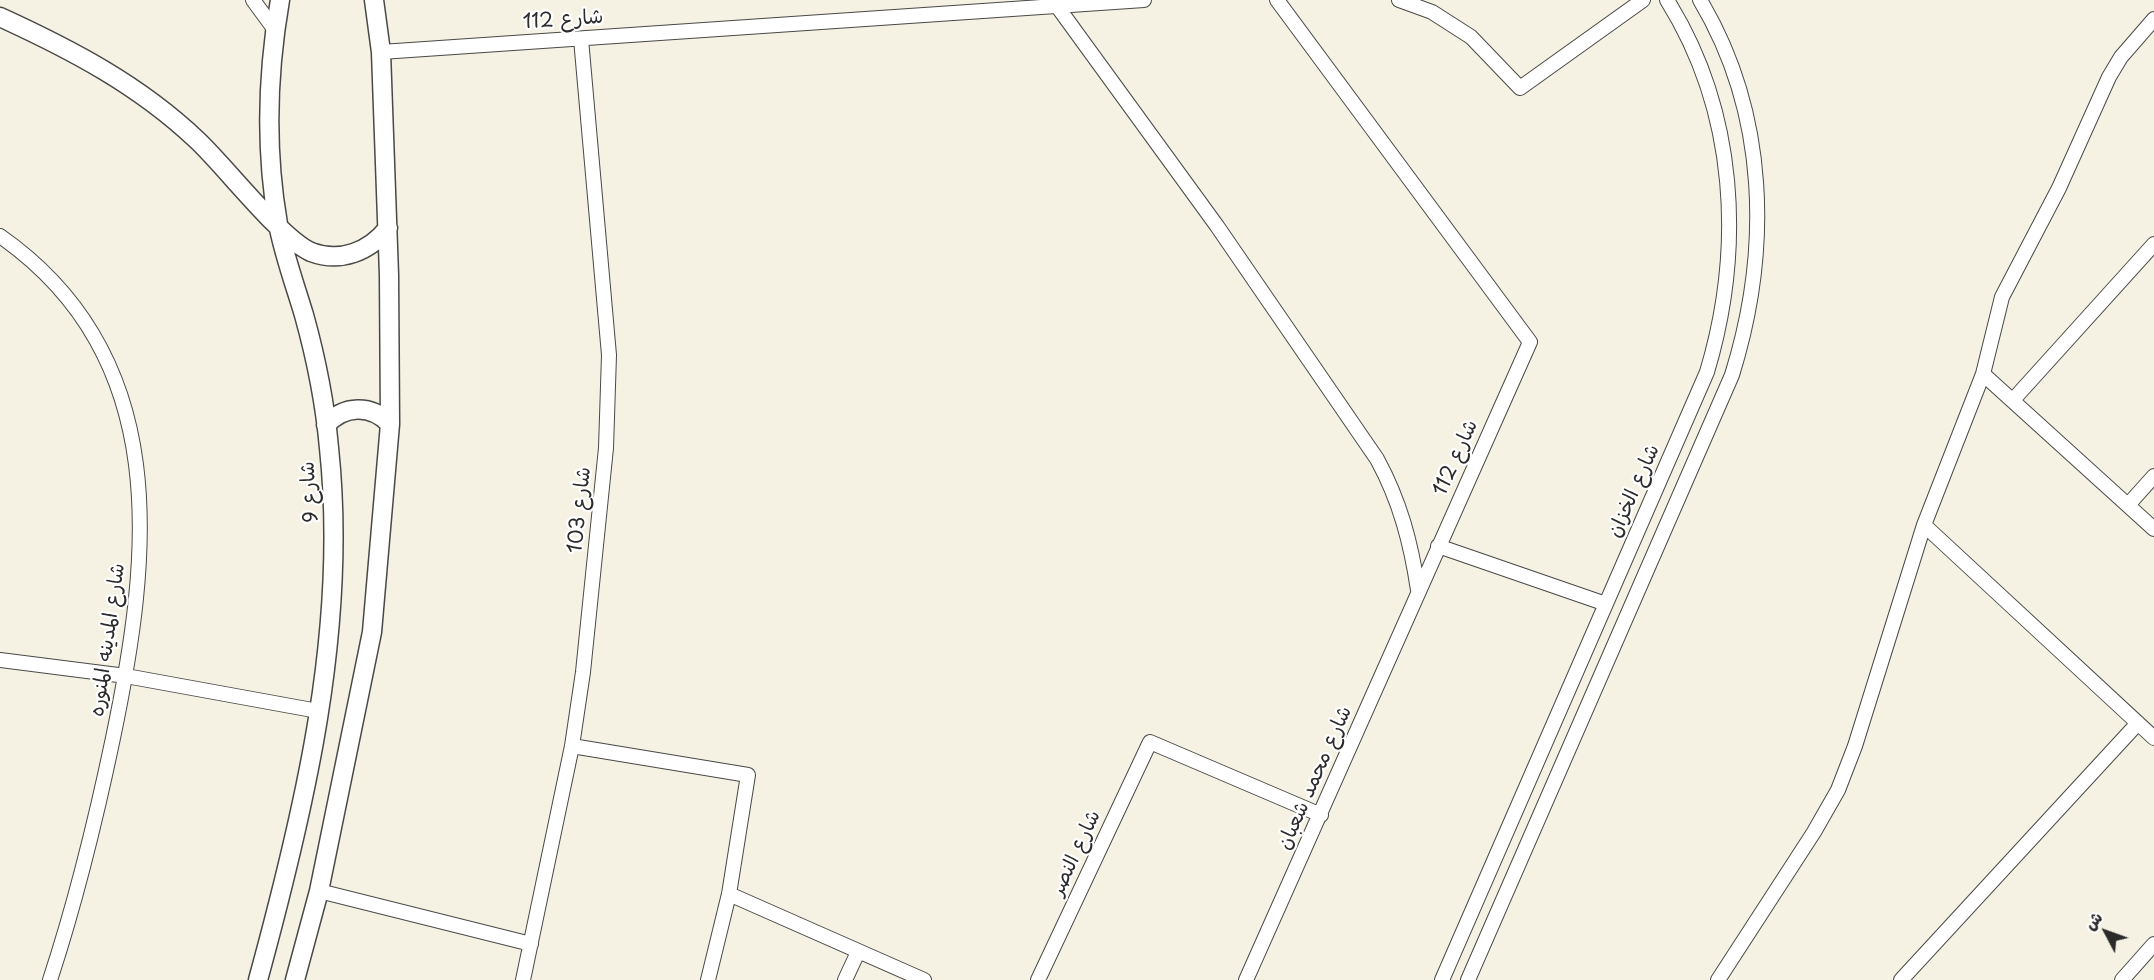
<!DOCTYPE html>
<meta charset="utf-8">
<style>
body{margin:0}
#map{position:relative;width:2154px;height:980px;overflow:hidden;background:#f5f2e3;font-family:"Playpen Sans","Playpen Sans Arabic",sans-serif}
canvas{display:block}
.north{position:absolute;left:2076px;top:902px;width:60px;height:60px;-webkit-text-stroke:4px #fff;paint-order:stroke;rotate:311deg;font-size:16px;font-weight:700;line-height:24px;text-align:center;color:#2b2b2b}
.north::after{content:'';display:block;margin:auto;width:21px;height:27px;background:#2b2b2b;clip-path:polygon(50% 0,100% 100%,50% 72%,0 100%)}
</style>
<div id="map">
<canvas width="2154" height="980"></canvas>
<div class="north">ش</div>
</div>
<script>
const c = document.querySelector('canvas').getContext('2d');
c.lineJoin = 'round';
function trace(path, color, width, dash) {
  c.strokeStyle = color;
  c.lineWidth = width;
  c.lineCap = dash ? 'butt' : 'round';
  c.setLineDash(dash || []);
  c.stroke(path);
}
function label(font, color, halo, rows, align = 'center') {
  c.font = font + ' "Playpen Sans","Playpen Sans Arabic",sans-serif';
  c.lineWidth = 4.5;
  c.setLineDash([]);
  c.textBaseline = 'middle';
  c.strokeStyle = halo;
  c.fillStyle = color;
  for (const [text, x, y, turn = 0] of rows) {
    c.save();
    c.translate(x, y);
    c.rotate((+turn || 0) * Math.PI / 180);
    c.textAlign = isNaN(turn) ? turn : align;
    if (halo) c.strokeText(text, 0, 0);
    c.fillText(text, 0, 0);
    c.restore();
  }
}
const minor = new Path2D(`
 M253,0L275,30
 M1057,0V6L1217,226L1377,459C1400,501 1411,543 1418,590
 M1399,0L1432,12L1471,37L1520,88L1643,0
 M381,52L1144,0
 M0,236C174,358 151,556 113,738C96,819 76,901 50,980
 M1983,374L2154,529
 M2013,400L2154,244
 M2128,505L2154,476
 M1924,525L2154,738
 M1438,546L1606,604
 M0,660L126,676L318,711
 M572,746L748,775L729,894L708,980
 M319,891L531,944
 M729,894L924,980
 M523,980L572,746L583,672L606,448L609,355L581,39
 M845,980L858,952
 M1038,980L1150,742L1321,815
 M1246,980L1530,342L1277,0
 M1442,980L1707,372C1744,248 1737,112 1667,0
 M1468,980L1732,375C1771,250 1768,114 1700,0
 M1718,980L1814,832L1838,790L1855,746L1924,525L1983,374L2002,297L2059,188L2109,77L2121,57L2154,19
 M1901,980L2138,723
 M2122,980L2154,944`);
const secondary = new Path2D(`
 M0,17C72,50 139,85 197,140C225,166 281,239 311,252C340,263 369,252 388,228
 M326,425C344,405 371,404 390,424
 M258,980C305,808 348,627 329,448C325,403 316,358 304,315C295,285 284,255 278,224C265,149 267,75 280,0
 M295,980L319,891L372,632L390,424L389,275L381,52L374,0`);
trace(minor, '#494947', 16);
trace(secondary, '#494947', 21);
trace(minor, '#fff', 14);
trace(secondary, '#fff', 18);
label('20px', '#2b2b2b', '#fff', [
 ["شارع 112",563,20,-4],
 ["شارع 112",1456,458,-66],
 ["شارع الخزان",1634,491,-66],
 ["شارع 9",310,492,-94],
 ["شارع 103",580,510,-84],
 ["شارع المدينه المنوره",108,640,-82],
 ["شارع محمد شعبان",1315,778,-66],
 ["شارع النصر",1076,853,-65]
]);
</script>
